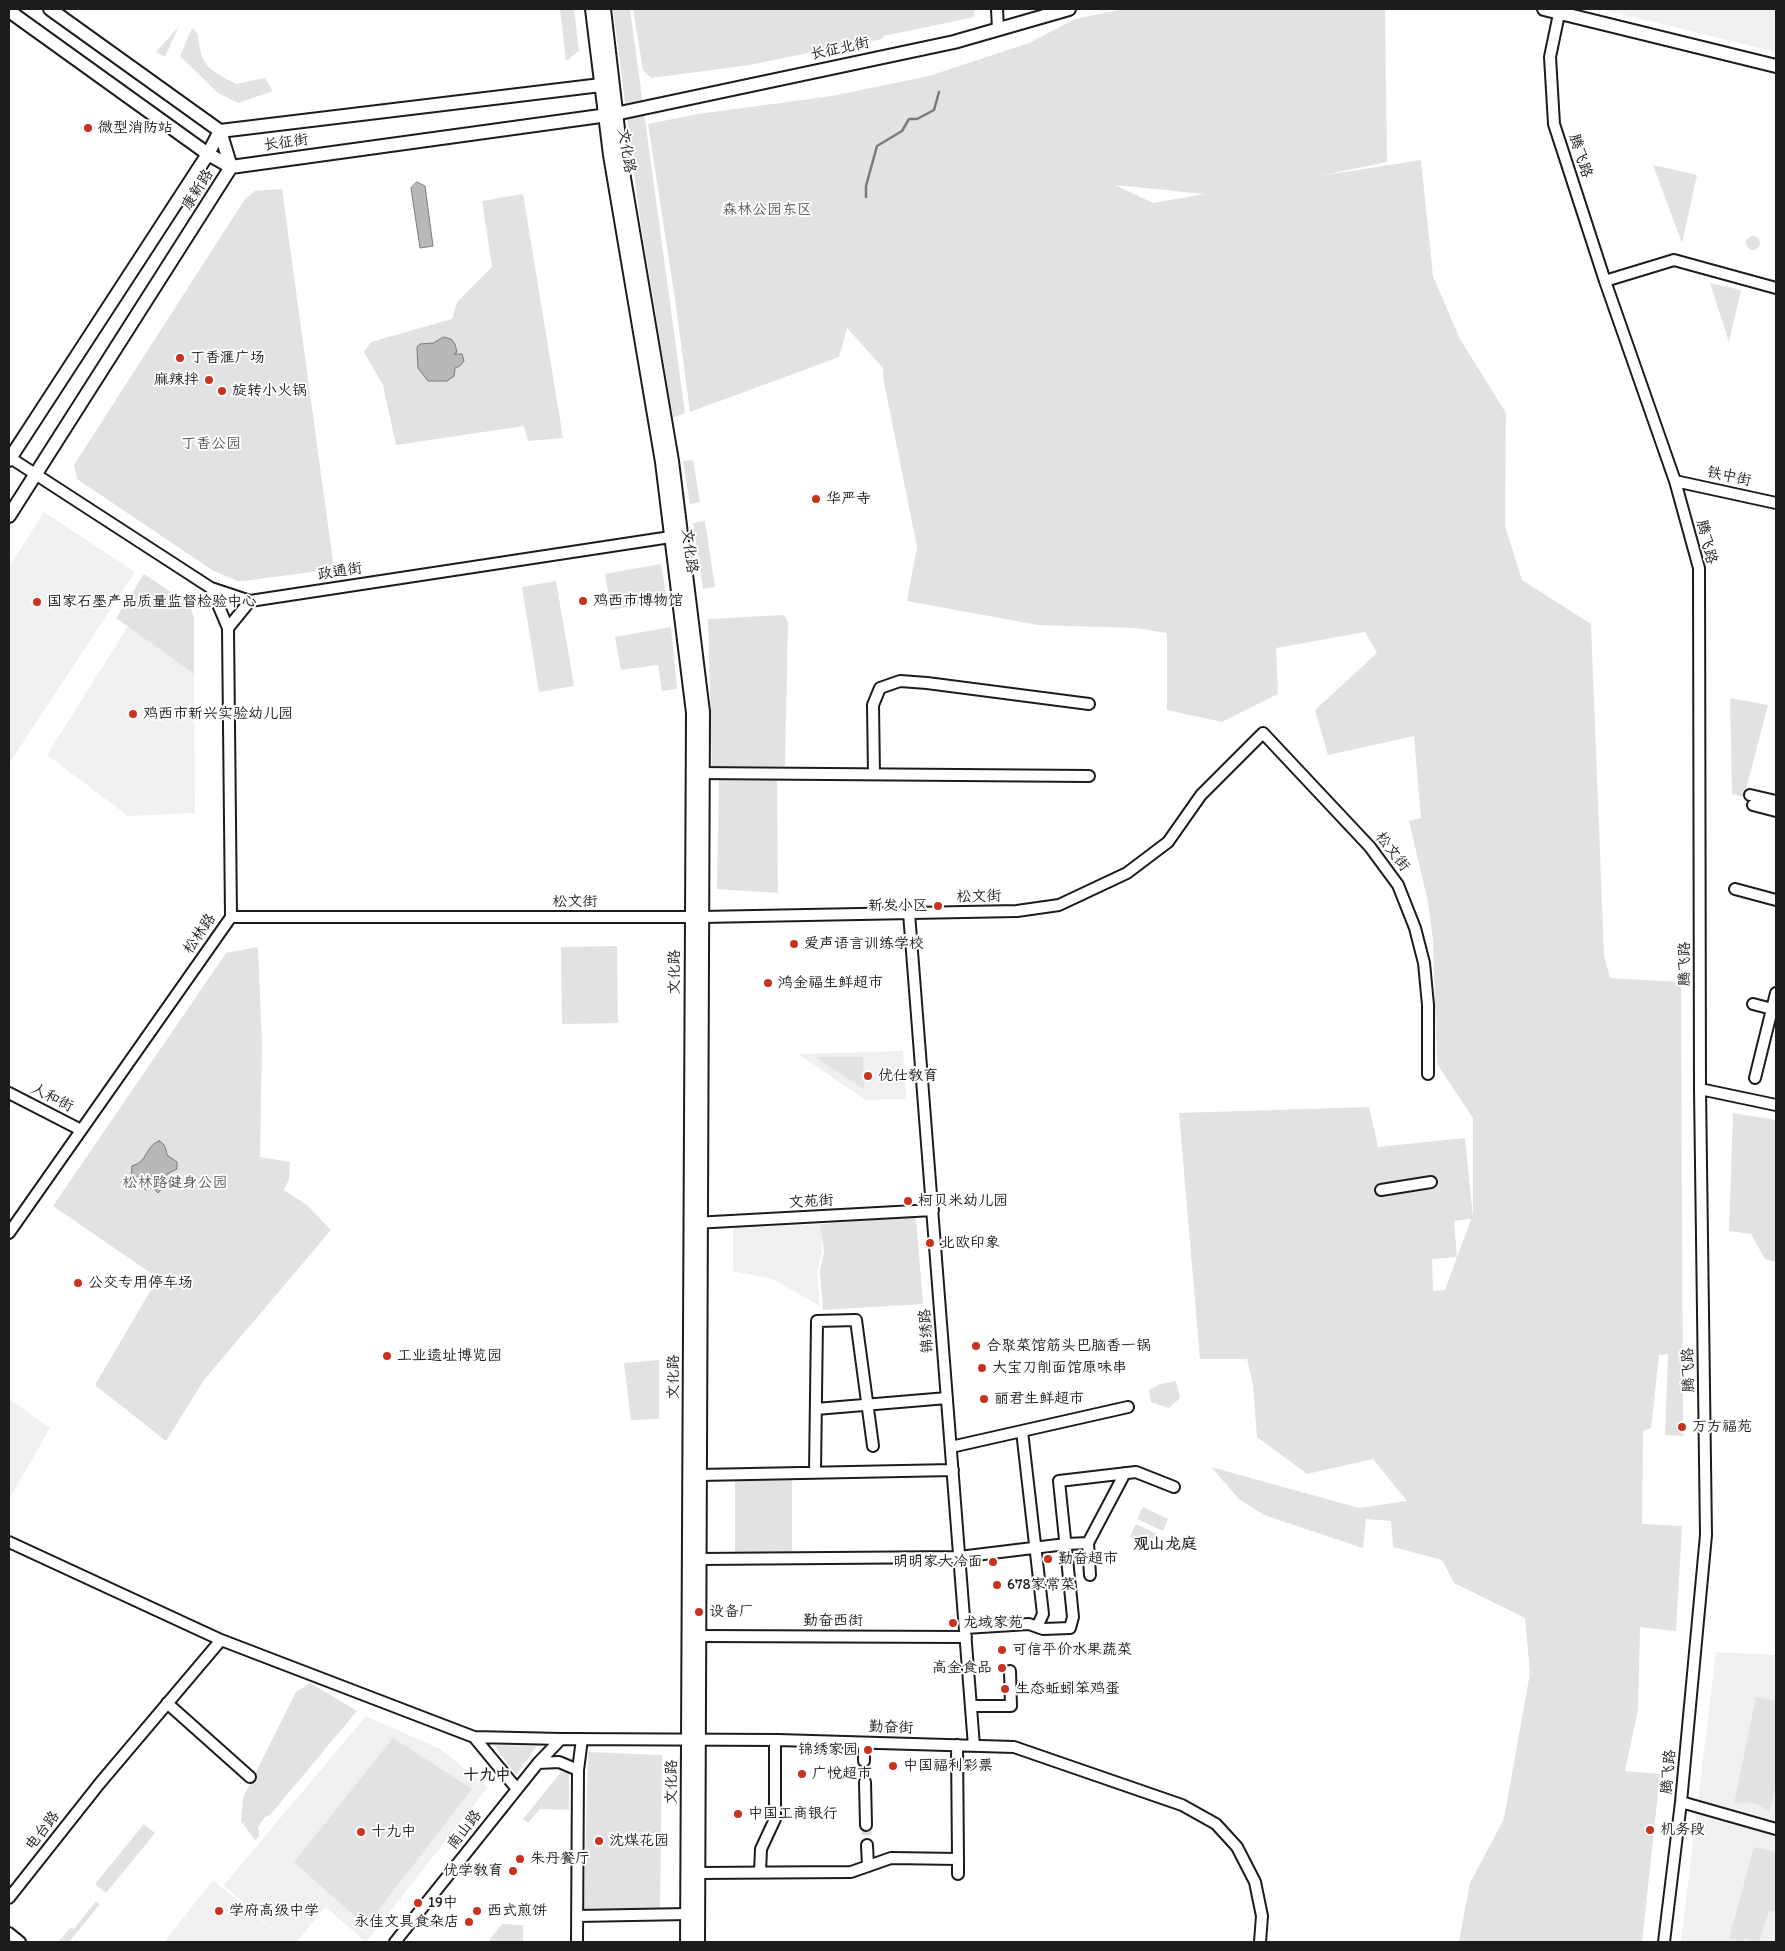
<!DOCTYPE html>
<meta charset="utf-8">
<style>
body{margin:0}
#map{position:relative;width:1785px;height:1951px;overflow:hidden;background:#fff;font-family:Itim,sans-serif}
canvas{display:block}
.frame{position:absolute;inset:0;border:10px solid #1c1c1c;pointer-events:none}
</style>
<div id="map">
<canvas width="1785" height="1951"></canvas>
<div class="frame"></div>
</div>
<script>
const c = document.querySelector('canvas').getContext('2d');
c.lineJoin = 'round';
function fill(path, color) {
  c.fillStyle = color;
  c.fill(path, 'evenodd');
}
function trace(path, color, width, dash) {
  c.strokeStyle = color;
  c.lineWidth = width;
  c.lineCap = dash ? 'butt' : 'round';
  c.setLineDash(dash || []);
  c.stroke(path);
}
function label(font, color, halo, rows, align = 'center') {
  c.font = font + ' Itim,"LXGW WenKai TC",sans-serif';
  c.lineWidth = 4;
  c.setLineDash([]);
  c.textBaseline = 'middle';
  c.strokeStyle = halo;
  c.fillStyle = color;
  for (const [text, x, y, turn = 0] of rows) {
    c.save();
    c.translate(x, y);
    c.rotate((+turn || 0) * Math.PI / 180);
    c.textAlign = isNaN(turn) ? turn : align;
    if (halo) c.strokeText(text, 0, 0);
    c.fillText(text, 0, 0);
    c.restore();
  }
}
fill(new Path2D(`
 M1600,9H1776V52Z
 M44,512L135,572L9,764V567Z
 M128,626L194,674L195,813L128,816L47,755Z
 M903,1051L906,1099L866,1100L798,1054Z
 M821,1224L822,1252L817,1274L820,1306L772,1279L733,1271V1228Z
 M9,1399L50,1428L9,1499Z
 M1716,1652L1776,1655V1942H1681Z
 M366,1716L440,1749L488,1787L366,1942L325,1907L297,1942H164L213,1880L279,1935L224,1885Z`), '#f0f0f0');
fill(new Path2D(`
 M560,9H574L579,51L566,61Z
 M613,9H630L685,413L673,418L640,219Z
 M633,9H975L974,17L884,36L883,39L831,48L750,65L651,78L643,70Z
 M1124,9H1385L1387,162L1319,176L1421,160L1433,276L1460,339L1506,413L1505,526L1522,580L1591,624L1604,955L1610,978L1681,982L1683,1436L1665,1435L1668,1354L1659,1355L1651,1428L1643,1431L1642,1524L1682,1526L1676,1631L1640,1627L1638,1710L1625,1771L1660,1774L1642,1942H1459L1470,1883L1504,1819L1530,1673L1525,1618L1454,1583L1442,1560L1393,1547L1391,1521L1366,1519L1363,1548L1264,1515L1239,1499L1211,1467L1359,1508L1407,1501L1373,1459L1307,1474L1257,1437L1253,1385L1247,1359H1200L1179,1113L1369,1107L1378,1147L1465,1138L1473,1217V1118L1437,1064L1433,940L1428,902L1409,821L1421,818L1414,736L1328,755L1315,710L1377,653L1365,632L1276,648L1278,694L1222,722L1167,710V633L1136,628L1038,625L907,601L917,547L883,377V368L847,328L839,357L690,412L676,306L648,124L698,114L832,96L929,76L1029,43L1075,19ZM1115,185L1204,194L1153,203ZM1471,1219V1220L1457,1257L1454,1221ZM1457,1257L1445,1290L1433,1291L1432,1259Z
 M179,26L165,57L156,52Z
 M192,28L198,34C201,68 208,68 236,84L265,78L273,91L238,103L218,93L180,56Z
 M1653,165L1697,175L1682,243Z
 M282,189L334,569L244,581H237L212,570L77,479L74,465L245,199L255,191Z
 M523,194L563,438L528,441L524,426L396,445L383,385L364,352L371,342L452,319L457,302L492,267L482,201Z
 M1746 243a7 7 0 1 1 14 0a7 7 0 1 1-14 0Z
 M1710,283L1741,290L1729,342Z
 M693,460L700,502L690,504L683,461Z
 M705,521L715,587L703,589L693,523Z
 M661,564L667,600L611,610L605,574Z
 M144,574L189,604L194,617V674L116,618Z
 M556,581L574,686L539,692L522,587Z
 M784,615L788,622L785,766L712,767L708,619Z
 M671,627L677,689L662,691L658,665L621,670L615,637Z
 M1730,698L1768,705L1744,797L1732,794Z
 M719,779L777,780L778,893L717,889Z
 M617,946L618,1023L562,1024L561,947Z
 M258,947L262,1043L260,1157L290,1162L289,1179L284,1190L307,1205L331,1230L204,1380L166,1441L95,1385L158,1278L53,1206L226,953Z
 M815,1057H863L864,1089Z
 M1733,1113L1776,1120V1262L1765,1259L1751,1234L1729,1231Z
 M916,1217L923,1304L823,1310L820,1271L824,1252L820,1224Z
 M659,1360V1419L631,1420L624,1363Z
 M1176,1381L1180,1398L1169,1408L1151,1402L1149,1390L1160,1384Z
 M735,1477H792V1552H735Z
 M1143,1507L1168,1519L1163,1531L1137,1519Z
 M1136,1524L1159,1535L1152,1548L1130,1537Z
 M310,1683L357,1711L270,1815L265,1817L258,1827L259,1836L255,1840L241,1821L243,1798L296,1692Z
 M1756,1697L1776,1701V1786L1769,1812C1758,1803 1748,1800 1734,1804Z
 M393,1738L472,1789L366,1926L294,1862Z
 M494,1745L537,1746L516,1775Z
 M588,1752L662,1755L660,1909L584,1910Z
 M561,1772H569V1810L540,1809L528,1823L523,1819Z
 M144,1824L155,1833L106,1893L95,1884Z
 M1754,1847L1776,1852V1912L1769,1911L1759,1942L1744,1939L1742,1942L1729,1939Z
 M96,1901L100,1904L69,1942L59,1941L71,1927L74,1929Z
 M502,1924L523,1925V1942H488Z`), '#e2e2e2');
const water = new Path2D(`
 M417,182L425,186L433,246L420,248L411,188Z
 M444,337L451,339L455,344L457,352L454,354H462L464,361L460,366L455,368L454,376L447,381H428L418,368L417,347L420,344L433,343Z
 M159,1141C165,1144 166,1148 167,1155L177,1162V1169L167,1174L165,1185L158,1193L152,1187L147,1190L142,1188L131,1181L132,1166C148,1162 145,1146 159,1141Z`);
fill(water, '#b8b8b8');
trace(water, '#7a7a7a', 1);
trace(new Path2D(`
 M866,197V186L877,146L902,131L909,119H917L934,110L939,92`), '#7a7a7a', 2.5);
trace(new Path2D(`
 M864,1761L865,1782
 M866,1825L867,1845`), '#ddd', 10, [10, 5]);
const minor = new Path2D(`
 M997,9L998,29
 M1560,9L1550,57L1554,124L1605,281L1675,481L1699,568L1700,1089L1706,1535L1681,1802L1664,1942
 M1605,281L1674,260L1776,288
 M9,457L211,588L250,601L677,536
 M1675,481L1776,503
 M211,588L228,628
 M697,773L1089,776
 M874,774L873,705L880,688L900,681L927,683L1089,704
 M1750,795L1776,801
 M1753,805L1776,811
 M1735,889L1776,900
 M909,913L974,1746
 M231,917H702L1017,911L1059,905L1127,873L1168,842L1201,795L1263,733L1370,847L1398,885L1415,928L1424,963L1428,1005V1074
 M1753,1004L1776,1010
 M1755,1078L1776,993
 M1700,1089L1776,1105
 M9,1093L81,1130
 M1381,1190L1431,1182
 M694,1223L933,1210
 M9,1233L231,917L228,628L250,601
 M816,1409L947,1398
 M1022,1431L1043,1614L1037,1627
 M951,1447L1128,1407
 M815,1472L817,1321L856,1320L873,1446
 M700,1475L953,1470
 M9,1542L221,1640L474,1737L561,1739L778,1740L1014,1747L1182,1805L1216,1824L1237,1847L1255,1882L1262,1916L1260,1942
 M1088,1543L1125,1473
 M700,1559L959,1557L1066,1544L1088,1543L1090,1575
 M965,1628L1029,1624L1043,1629L1070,1628L1073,1617L1059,1481L1136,1472L1174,1487
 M699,1636L966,1637
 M167,1703L250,1777
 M971,1706H1011L1010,1671
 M474,1737L517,1789
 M864,1743V1761
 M538,1763L559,1762L578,1770
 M865,1782L866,1825
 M1681,1802L1776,1829
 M867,1845L868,1866
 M958,1859V1874
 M760,1872L761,1849L775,1819V1740
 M698,1873L851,1872L891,1858L958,1859L957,1745
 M9,1898L100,1783L221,1640
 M577,1916L688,1914
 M9,1933L20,1942
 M395,1942L538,1763L561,1739
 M577,1942L578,1770L582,1739`);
const major = new Path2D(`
 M50,9L220,131L601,85
 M592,9L610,155L662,462L693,713L687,1942
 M604,9L623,172L672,461L703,712L698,1942
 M1544,9L1776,66
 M9,11L208,154L231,167L615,114L954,42L1069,9
 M9,460L208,154L220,131
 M9,516L231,167L220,131`);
trace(minor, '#1c1c1c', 14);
trace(major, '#1c1c1c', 16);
trace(minor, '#fff', 10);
trace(major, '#fff', 12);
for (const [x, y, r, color] of [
 [88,128,5,"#c8321e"],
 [180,358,5,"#c8321e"],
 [209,380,5,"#c8321e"],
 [222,391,5,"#c8321e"],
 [816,499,5,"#c8321e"],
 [583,601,5,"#c8321e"],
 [37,602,5,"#c8321e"],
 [133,714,5,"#c8321e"],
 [938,906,5,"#c8321e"],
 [794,944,5,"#c8321e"],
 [768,983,5,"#c8321e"],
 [868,1076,5,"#c8321e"],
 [908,1201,5,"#c8321e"],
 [930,1243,5,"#c8321e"],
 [78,1283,5,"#c8321e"],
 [976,1346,5,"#c8321e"],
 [387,1356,5,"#c8321e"],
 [982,1368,5,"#c8321e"],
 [984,1399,5,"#c8321e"],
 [1682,1427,5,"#c8321e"],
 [1048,1559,5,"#c8321e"],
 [993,1562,5,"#c8321e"],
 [997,1585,5,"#c8321e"],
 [699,1612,5,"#c8321e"],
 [953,1623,5,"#c8321e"],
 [1002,1650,5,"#c8321e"],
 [1002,1668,5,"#c8321e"],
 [1005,1689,5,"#c8321e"],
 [868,1750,5,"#c8321e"],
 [893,1766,5,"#c8321e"],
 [802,1774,5,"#c8321e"],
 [738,1814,5,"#c8321e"],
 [1650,1830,5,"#c8321e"],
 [361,1832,5,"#c8321e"],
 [599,1841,5,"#c8321e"],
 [520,1859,5,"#c8321e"],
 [513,1871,5,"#c8321e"],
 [418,1903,5,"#c8321e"],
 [219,1911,5,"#c8321e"],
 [477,1911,5,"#c8321e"],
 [469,1922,5,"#c8321e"]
]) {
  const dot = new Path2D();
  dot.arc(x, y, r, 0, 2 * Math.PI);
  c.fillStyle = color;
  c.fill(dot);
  trace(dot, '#fff', 2);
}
label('15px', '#1c1c1c', '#fff', [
 ["长征北街",840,49,-12],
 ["长征街",286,143,-8],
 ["文化路",626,151,81],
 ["腾飞路",1580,156,72],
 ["康新路",198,190,-58],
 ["铁中街",1729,477,12],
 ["腾飞路",1706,542,76],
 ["文化路",689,551,83],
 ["政通街",340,572,-9],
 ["松文街",1392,852,52],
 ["松文街",979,897,-1],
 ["松文街",575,902],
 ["松林路",200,934,-55],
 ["腾飞路",1685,964,-90],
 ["文化路",675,972,-90],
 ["人和街",52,1098,27],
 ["文苑街",811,1202,-3],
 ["锦绣路",927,1331,-94],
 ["腾飞路",1689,1370,-91],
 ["文化路",674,1377,-90],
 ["勤奋西街",833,1621],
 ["勤奋街",891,1728,2],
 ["腾飞路",1669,1772,-85],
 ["文化路",672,1782,-90],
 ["南山路",465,1830,-52],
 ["电台路",43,1831,-52]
]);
label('15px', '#1c1c1c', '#fff', [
 ["微型消防站",98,128],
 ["丁香滙广场",190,358],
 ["麻辣拌",199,380,"right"],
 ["旋转小火锅",232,391],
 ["华严寺",826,499],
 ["鸡西市博物馆",593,601],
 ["国家石墨产品质量监督检验中心",47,602],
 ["鸡西市新兴实验幼儿园",143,714],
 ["新发小区",928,906,"right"],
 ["爱声语言训练学校",804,944],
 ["鸿金福生鲜超市",778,983],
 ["优仕教育",878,1076],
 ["柯贝米幼儿园",918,1201],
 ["北欧印象",940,1243],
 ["公交专用停车场",88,1283],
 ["合聚菜馆筋头巴脑香一锅",986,1346],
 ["工业遗址博览园",397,1356],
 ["大宝刀削面馆原味串",992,1368],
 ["丽君生鲜超市",994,1399],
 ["万方福苑",1692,1427],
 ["勤奋超市",1058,1559],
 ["明明家大冷面",983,1562,"right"],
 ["678家常菜",1007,1585],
 ["设备厂",709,1612],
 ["龙域家苑",963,1623],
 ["可信平价水果蔬菜",1012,1650],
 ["高金食品",992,1668,"right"],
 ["生态蚯蚓笨鸡蛋",1015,1689],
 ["锦绣家园",858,1750,"right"],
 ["中国福利彩票",903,1766],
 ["广悦超市",812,1774],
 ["中国工商银行",748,1814],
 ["机务段",1660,1830],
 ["十九中",371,1832],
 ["沈煤花园",609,1841],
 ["朱丹餐厅",530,1859],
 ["优学教育",503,1871,"right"],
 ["19中",428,1903],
 ["学府高级中学",229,1911],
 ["西式煎饼",487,1911],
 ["永佳文具食杂店",459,1922,"right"]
], 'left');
label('15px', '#575757', '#fff', [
 ["森林公园东区",767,210],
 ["丁香公园",211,444],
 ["松林路健身公园",175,1183]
]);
label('bold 16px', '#1c1c1c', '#fff', [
 ["观山龙庭",1165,1545],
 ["十九中",487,1776]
]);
</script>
